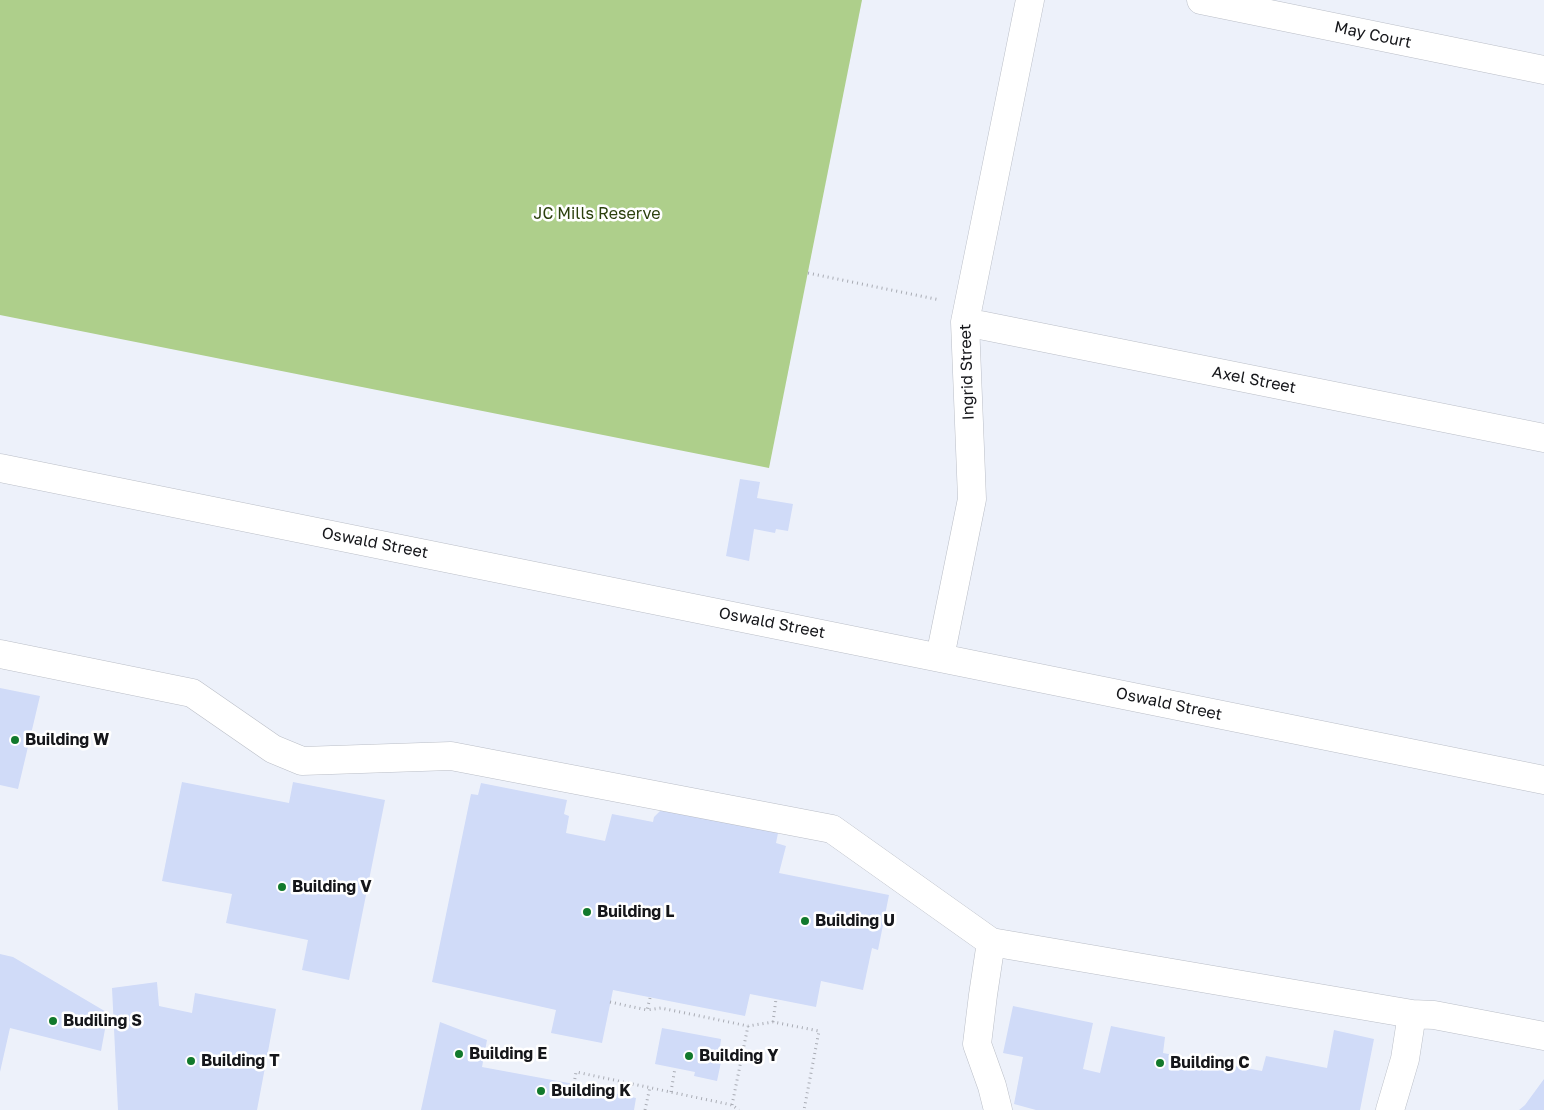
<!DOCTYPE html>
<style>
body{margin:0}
canvas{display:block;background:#edf1fa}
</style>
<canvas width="1544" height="1110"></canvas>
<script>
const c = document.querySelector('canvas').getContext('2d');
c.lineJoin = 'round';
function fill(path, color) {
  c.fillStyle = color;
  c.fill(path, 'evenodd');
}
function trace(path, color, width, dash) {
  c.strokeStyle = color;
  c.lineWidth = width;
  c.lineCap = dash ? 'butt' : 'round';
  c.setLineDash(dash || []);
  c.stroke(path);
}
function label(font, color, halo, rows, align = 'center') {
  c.font = font + ' "Golos Text",sans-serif';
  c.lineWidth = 5;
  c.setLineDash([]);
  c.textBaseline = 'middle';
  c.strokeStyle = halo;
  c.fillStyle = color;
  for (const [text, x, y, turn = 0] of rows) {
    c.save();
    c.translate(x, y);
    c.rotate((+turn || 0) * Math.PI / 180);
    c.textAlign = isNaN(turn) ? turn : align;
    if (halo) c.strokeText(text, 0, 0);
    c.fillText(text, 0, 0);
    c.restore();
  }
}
fill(new Path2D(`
 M0,0H862L769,468L0,315Z`), '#aecf8b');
fill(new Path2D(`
 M740,479L760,482L757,498L793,504L788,531L776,529L775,533L754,529L749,561L726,556Z
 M0,688L40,696L18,789L0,785Z
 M182,782L289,803L293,782L385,800L349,980L302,970L308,940L226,923L232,894L162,881Z
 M481,783L567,800L564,814L569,816L566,833L605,841L612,814L653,822L654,817L664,807L779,828L776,843L786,846L779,873L889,895L878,950L872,948L863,990L821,981L816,1007L750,994L745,1016L613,990L602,1043L551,1033L556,1010L432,982L471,794L478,795Z
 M0,954L13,957L108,1013L101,1051L10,1028L0,1072Z
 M157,982L159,1006L192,1013L195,993L276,1009L257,1110H118L112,988Z
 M1013,1006L1093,1023L1083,1069L1100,1073L1111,1026L1165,1037L1163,1053L1262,1071L1266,1056L1327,1068L1334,1030L1374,1039L1360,1110H1036L1014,1104L1023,1057L1003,1053Z
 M440,1022L487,1040L482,1067L574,1084L636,1098L634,1110H421Z
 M662,1028L721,1039L720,1047L724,1048L717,1081L694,1076L695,1072L655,1064Z
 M1544,1079V1110H1519L1525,1105Z`), '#d0dbf8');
const minor = new Path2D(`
 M1201,0L1544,70
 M965,322L1544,438
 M0,468L1544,780
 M0,654L192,693L273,749L302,761L451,756L832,829L991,942L1412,1014L1434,1015L1544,1036
 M940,657L972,499L965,322L1030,0
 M991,942L983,995L977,1044L992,1086L998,1110
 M1390,1110L1405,1059L1412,1014`);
trace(minor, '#babec7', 29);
trace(new Path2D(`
 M808,273L940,300
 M650,998L647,1010L661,1008L748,1026L773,1022L819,1031L804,1110
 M610,1002L647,1010
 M773,1022L776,999
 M574,1084L576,1072L732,1105L739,1110
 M671,1092L675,1068
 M732,1105L748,1026
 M645,1110L650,1087`), '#a9acb4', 3, [1, 4]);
trace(minor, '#fff', 28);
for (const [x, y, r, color] of [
 [15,740,5,"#12792c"],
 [282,887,5,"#12792c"],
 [587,912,5,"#12792c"],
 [805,921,5,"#12792c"],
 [53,1021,5,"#12792c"],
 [459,1054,5,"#12792c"],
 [689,1056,5,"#12792c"],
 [191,1061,5,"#12792c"],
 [1160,1063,5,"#12792c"],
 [541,1091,5,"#12792c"]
]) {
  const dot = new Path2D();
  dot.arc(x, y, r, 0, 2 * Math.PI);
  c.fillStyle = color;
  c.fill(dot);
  trace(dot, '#fff', 2);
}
label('16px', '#15161a', '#fff', [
 ["May Court",1373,35,12],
 ["Ingrid Street",967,372,-92],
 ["Axel Street",1254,380,11],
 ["Oswald Street",375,543,11],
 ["Oswald Street",772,623,11],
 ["Oswald Street",1169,704,12]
]);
label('16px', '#2b400d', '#fff', [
 ["JC Mills Reserve",597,214]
]);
label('bold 16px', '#15161a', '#fff', [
 ["Building W",25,740],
 ["Building V",292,887],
 ["Building L",597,912],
 ["Building U",815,921],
 ["Budiling S",63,1021],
 ["Building E",469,1054],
 ["Building Y",699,1056],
 ["Building T",201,1061],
 ["Building C",1170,1063],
 ["Building K",551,1091]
], 'left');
</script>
